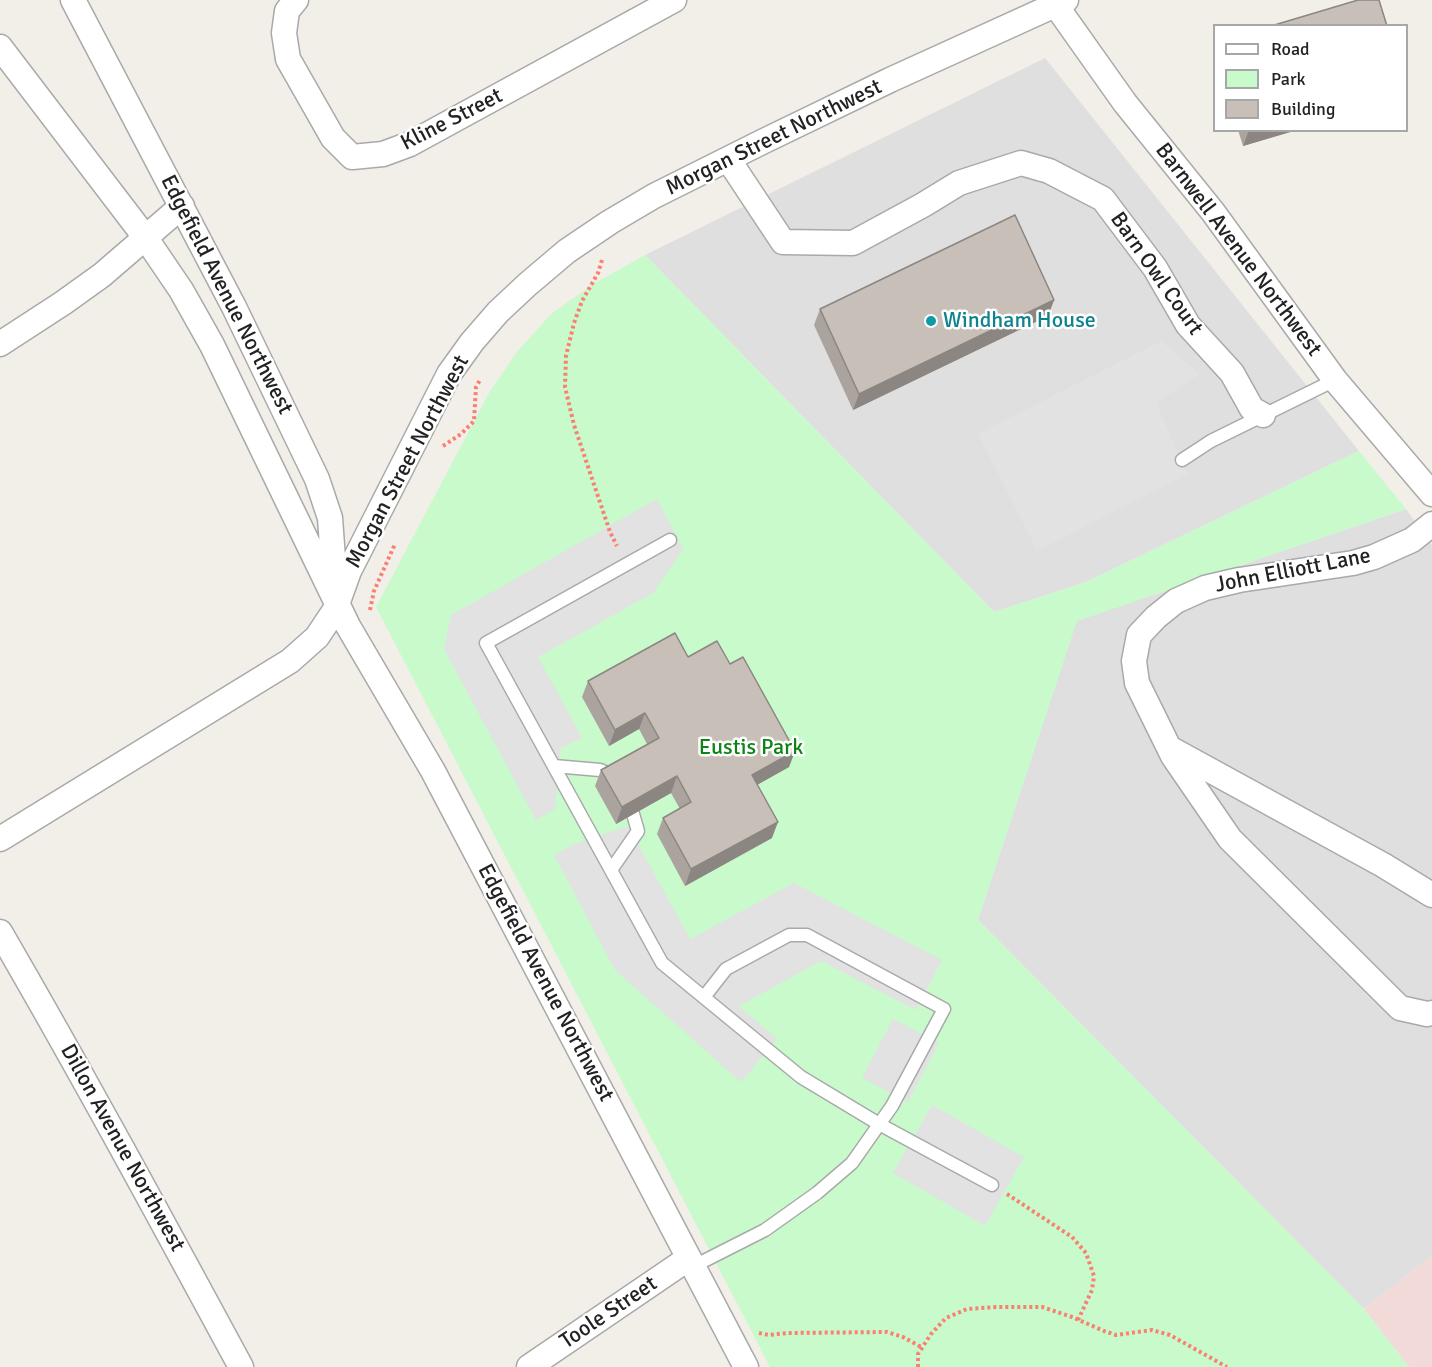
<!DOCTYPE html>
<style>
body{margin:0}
#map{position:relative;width:1432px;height:1367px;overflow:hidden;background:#f2efe9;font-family:Signika,sans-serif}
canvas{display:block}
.legend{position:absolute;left:1213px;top:24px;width:195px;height:108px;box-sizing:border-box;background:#fff;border:2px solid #a7a7a7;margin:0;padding:8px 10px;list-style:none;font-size:18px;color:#222}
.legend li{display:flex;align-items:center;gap:12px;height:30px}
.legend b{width:30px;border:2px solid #a7a7a7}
</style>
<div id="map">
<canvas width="1432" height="1367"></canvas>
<ul class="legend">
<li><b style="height:8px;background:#fff"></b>Road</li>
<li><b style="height:16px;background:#c8facc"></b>Park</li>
<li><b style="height:16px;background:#c7bfb8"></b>Building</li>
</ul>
</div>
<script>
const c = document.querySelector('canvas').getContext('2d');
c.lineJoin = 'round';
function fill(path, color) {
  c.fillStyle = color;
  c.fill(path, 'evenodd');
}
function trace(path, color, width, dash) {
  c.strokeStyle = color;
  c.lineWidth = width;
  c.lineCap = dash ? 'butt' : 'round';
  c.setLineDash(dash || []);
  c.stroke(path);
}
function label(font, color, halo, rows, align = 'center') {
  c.font = font + ' Signika,sans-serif';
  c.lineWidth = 5;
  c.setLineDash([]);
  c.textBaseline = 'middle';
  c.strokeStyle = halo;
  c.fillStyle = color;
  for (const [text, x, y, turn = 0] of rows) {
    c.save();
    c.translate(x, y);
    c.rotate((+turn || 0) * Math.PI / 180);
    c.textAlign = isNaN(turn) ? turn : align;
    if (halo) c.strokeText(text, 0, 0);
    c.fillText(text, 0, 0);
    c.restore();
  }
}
fill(new Path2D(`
 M1045,58L1359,451L1086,582L994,612L645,255Z
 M1406,509L1432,545V1256L1364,1309L978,920L1076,621Z`), '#e0dfdf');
fill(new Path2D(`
 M1432,1256V1367H1409L1364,1309Z`), '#f2dad9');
fill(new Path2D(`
 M645,255L994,612L1086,582L1359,451L1406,509L1077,621L978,920L1364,1309L1409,1367H770L376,607L489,393L516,353L551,314L595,283Z`), '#c8facc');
fill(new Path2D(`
 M1161,341L1200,374L1156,403L1188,474L1037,551L978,434Z
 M657,499L683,549L653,593L538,657L582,738L561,748L555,809L536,820L444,649L451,615Z
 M628,826L690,939L794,883L942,960L916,1010L821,961L739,1006L777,1039L741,1082L615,970L554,855L574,844Z
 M893,1019L939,1043L908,1102L862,1078Z
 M932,1105L1024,1157L985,1226L893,1173Z`), '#e2e2e2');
const service = new Path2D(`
 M1182,460L1211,441L1335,380
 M670,540L486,643L662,963L801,1077L879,1124L992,1185
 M554,766L600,770L614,776
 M611,870L638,831L633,814
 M694,1266L765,1230L817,1193L852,1163L892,1106L944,1009L807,935H789L726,969L704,997`);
const minor = new Path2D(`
 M73,0L234,307L317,479L330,518L335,586
 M296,0L287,11L284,33L288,59L333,138L352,157L383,154L410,144L674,0
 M1052,0L1125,103L1213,212L1335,380L1432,494
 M0,47L145,237L181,290L212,345L348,626L433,771L746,1367
 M728,159L783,242L853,243L923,205L959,183L1021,163L1049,171L1103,199L1155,268L1188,325L1232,373L1252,409L1263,415
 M0,344L63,303L102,275L182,206
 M1432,524L1412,540L1374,557L1353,563L1239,580L1205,588L1176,601L1156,617L1139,635L1134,661L1137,683L1173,756L1230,839L1400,1008L1427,1014L1432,1013
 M1173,750L1383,865L1432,895
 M0,839L290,661L317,637L335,610L349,571L449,374L472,342L498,312L528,284L567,251L610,222L654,196L762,142L890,80L1066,0
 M0,932C83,1075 162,1221 241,1367
 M529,1367L689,1258`);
trace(service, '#a9a9a9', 15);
trace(minor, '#a9a9a9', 27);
trace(new Path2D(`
 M602,260L598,273L582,301L574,323L566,356L565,387L574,425L610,532L617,546
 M443,446L461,434L474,421L476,387L480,380
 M370,610L374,591L395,544
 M1007,1194L1072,1237L1086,1253L1094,1276L1092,1290L1078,1320
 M759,1333L769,1335L787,1333L887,1332L903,1337L923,1348
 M918,1367V1354L931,1334L946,1318L967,1309L996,1307H1042L1072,1317L1104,1331L1116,1335L1152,1330L1170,1335L1227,1367`), '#fa8072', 4, [3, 3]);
trace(service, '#fff', 12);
trace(minor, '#fff', 24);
fill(new Path2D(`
 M1238,130H1297L1243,146Z
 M1054,300L1048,316L853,410L814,325L820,309Z
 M688,657L730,664L795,751L789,767L757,785L772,838L685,886L657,834L663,818L680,809L671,793L616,824L595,786L601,770L647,744L639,729L609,746L582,697L588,681Z`), '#aba49e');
fill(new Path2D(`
 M1249,130H1297L1243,146Z
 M1054,300L1048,316L853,410L859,394Z
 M645,713L639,729L609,746L615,730Z
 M795,751L789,767L746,791L752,775Z
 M677,776L671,793L616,824L622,807Z
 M778,822L772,838L685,886L691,869Z`), '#8b8681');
const building = new Path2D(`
 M1358,0H1379L1387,26H1271Z
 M1015,215L1054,300L859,394L820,309Z
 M675,633L688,657L717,641L730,664L743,657L795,751L752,775L778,822L691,869L663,818L691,802L677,776L622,807L601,770L659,738L645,713L615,730L588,681Z`);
fill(building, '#c7bfb8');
trace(building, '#8b8681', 1.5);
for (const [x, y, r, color] of [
 [931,321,6,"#0f9aa8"]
]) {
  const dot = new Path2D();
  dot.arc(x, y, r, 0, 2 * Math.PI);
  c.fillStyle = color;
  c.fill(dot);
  trace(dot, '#fff', 2);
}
label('22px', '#222', '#fff', [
 ["Kline Street",452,120,-27],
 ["Morgan Street Northwest",774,138,-26],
 ["Barnwell Avenue Northwest",1238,250,53],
 ["Barn Owl Court",1156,274,55],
 ["Edgefield Avenue Northwest",226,295,63],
 ["Morgan Street Northwest",408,462,-62],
 ["John Elliott Lane",1293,571,-11],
 ["Edgefield Avenue Northwest",545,983,62],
 ["Dillon Avenue Northwest",122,1148,61],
 ["Toole Street",609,1313,-34]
]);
label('22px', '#0d838f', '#fff', [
 ["Windham House",943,321]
], 'left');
label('22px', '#0c8416', '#fff', [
 ["Eustis Park",751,748]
]);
</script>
